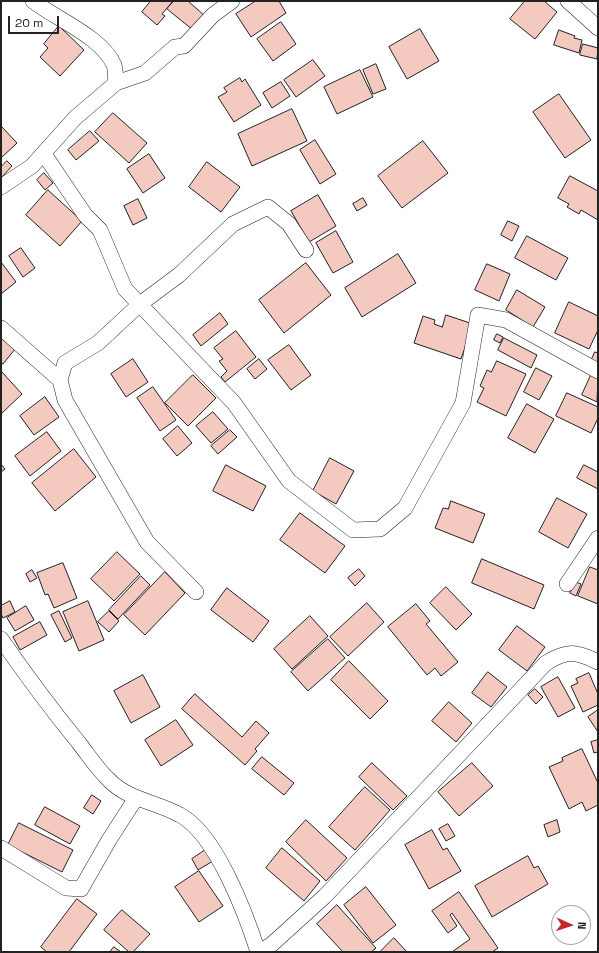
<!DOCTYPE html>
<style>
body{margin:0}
#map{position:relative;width:599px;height:953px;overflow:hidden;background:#fff;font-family:"Space Grotesk",sans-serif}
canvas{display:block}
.frame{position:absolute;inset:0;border:2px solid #222;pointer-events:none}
.north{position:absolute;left:551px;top:905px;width:40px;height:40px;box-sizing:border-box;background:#fff;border:1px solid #a7a7a7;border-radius:50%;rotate:93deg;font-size:11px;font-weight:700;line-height:16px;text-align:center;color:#222}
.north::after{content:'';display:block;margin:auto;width:14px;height:18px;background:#c62828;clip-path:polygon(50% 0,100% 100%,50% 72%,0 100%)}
.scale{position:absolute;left:8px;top:16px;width:51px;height:18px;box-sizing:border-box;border:2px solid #222;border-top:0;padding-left:5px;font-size:12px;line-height:14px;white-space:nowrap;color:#222;-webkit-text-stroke:3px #fff;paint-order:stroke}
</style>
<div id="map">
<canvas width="599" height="953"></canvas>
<div class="frame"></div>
<div class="north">N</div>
<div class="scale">20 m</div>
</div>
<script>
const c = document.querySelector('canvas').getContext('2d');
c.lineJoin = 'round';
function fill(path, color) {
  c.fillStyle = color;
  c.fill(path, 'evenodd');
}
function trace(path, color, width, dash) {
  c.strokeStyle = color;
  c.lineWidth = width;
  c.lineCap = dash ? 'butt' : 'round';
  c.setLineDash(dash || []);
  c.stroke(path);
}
const building = new Path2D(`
 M151,1H173L162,14L165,16L157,25L142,12Z
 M174,1H188L205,16L193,30L167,9Z
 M256,1H279L286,13L251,37L236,14Z
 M525,1H544L557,12L535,39L510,19Z
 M281,22L296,44L273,61L257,39Z
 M59,26L84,50L60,76L40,57L48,48L44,44Z
 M420,29L439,61L407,79L389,47Z
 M559,30L575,36L574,38L582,40L579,53L554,45Z
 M583,44L598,48L597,59L580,55Z
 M313,60L325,76L296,97L284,80Z
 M376,64L386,89L373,94L363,70Z
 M360,70L373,97L337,114L324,87Z
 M240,78L242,82L245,79L261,105L234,122L218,97L227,92L224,88Z
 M281,82L290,96L272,108L263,93Z
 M559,94L591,140L565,158L533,112Z
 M292,109L307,141L252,166L238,134Z
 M113,113L147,143L129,163L95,132Z
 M1,126L17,143L1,158Z
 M90,131L99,141L76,160L68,150Z
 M315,140L336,174L320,184L300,150Z
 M423,141L448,173L402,208L378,176Z
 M149,154L165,178L143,193L127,169Z
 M7,161L12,166L1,178V167Z
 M207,162L240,187L221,212L189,187Z
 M44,173L53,183L45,190L37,180Z
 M570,176L598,191V220L581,210L579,214L567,207L569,204L558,198Z
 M48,190L82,221L60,246L26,215Z
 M318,195L336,226L309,242L291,211Z
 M363,198L367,205L357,211L353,204Z
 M138,199L147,218L133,225L124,206Z
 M508,221L519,226L512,241L501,235Z
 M336,231L353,262L333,273L316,243Z
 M527,236L568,258L556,280L515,258Z
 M21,248L35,268L23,277L9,256Z
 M398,254L416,283L362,317L345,288Z
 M1,262L16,282L1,294Z
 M306,263L331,295L284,333L259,300Z
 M487,264L510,274L499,301L475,290Z
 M517,290L545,307L533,327L506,310Z
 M569,302L598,316V330L589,349L555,333Z
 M220,313L228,324L201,346L193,335Z
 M446,315L473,324L461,359L414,343L423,316L435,320L434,324L442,327Z
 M236,331L256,357L225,382L221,377L227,371L219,361L223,359L214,348Z
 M497,334L503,337L500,343L494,340Z
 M1,338L15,349L3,364L1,363Z
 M504,338L537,355L531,368L498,350Z
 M289,345L311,375L291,390L268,360Z
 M595,352L598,353V364L591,361Z
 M133,359L148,382L126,397L111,374Z
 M259,359L267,369L255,379L247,369Z
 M497,361L526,374L506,416L477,402L484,388L480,386L487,370L491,372Z
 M536,368L552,376L539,400L524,392Z
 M1,371L22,394L1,414Z
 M592,373L598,376L597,402L582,395Z
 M193,375L216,398L188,426L165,403Z
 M153,387L176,420L160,431L137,398Z
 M567,393L598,407V418L591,433L556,416Z
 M45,397L59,417L34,435L20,416Z
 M527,404L554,419L535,453L508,438Z
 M213,412L228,429L211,443L196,426Z
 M178,426L192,443L177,456L163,439Z
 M230,430L237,437L218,454L211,446Z
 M47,432L61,451L30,476L15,456Z
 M74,449L96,477L55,511L32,483Z
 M330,458L354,471L336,504L313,491Z
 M1,464L5,469L1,472Z
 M226,465L266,486L253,511L213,491Z
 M584,465L598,472V489L577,478Z
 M557,498L587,514L568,548L539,532Z
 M451,501L485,514L473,543L435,528L443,508L448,509Z
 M300,513L345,546L325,573L280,540Z
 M117,552L140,574L114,601L91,579Z
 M482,559L544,585L534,609L472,583Z
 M63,563L77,598L54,608L48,594L45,595L37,573Z
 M590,567L598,570V604L578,596Z
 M359,569L365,576L355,586L348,578Z
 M32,570L37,578L30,582L26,574Z
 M165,572L185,593L145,635L124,615Z
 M141,576L150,585L118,619L109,610Z
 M576,582L581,584L576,596L570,593Z
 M446,587L472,614L456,630L430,603Z
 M227,588L269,621L253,642L211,610Z
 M10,601L15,612L3,618L1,614V606Z
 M88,601L104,640L79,651L63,612Z
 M367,603L384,622L348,656L330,637Z
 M416,604L430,621L426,624L458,662L441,676L435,668L427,675L388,627Z
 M26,606L34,620L15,631L7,618Z
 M59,611L72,638L65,642L51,615Z
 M109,611L119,621L109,632L98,622Z
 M310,616L328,636L292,669L274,649Z
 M40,622L47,635L20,650L13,637Z
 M517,626L545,647L527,671L499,650Z
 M328,639L345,658L308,691L291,672Z
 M349,661L388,701L370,719L331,680Z
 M488,672L507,687L491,707L472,693Z
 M589,673L598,694V705L583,712L571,686L578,683L576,679Z
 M143,675L160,707L131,723L114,691Z
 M558,677L575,708L558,717L541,687Z
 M535,689L543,697L536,704L528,695Z
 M195,694L242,737L256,721L269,733L255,749L257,751L245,765L182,709Z
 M449,702L472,723L456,742L432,721Z
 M598,710V732L588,717Z
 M176,720L193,745L161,766L145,740Z
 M598,740V752L594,753L591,742Z
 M582,749L598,783V805L586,811L582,802L569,809L549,767L563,761L562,758Z
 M262,757L294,783L284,795L252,769Z
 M372,763L407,796L393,810L359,777Z
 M472,763L493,786L459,816L438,792Z
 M365,787L390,810L355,850L329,827Z
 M92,795L101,801L93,814L84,808Z
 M45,807L80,826L70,844L35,825Z
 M306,820L347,858L326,881L286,842Z
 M557,820L560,832L548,837L544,825Z
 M19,823L73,850L62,872L8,845Z
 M448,824L455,836L446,841L439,829Z
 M432,830L443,850L447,848L461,871L429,889L405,845Z
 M282,848L320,881L304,901L266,868Z
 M207,849L213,861L198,870L192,859Z
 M528,856L534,868L538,866L548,884L492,917L475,886Z
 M199,871L223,906L199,922L175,887Z
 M366,887L396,925L373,943L344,905Z
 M459,892L498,948L492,952H452L470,939L452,913L450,915L457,926L448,933L432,911Z
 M77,899L97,914L69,952H47L41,947Z
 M337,905L376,948L371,952H343L317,924Z
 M122,910L150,934L133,952H129L104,930Z
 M394,938L407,952H380Z
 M114,947L121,952H110Z`);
fill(building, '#f3c9c0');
trace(building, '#222', 1);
const minor = new Path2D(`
 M568,1L598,28
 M116,83L145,73L175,47L184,46L213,15L232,1
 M44,154L85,215L100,230L125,289L234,403L289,481L353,530L380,529L405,508L463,403L478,315L506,320L598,371
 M1,187L32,166L75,118L116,83C115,78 116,71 114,65C102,37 56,19 33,1
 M1,328L60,380
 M567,584L598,538
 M196,592L147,542L65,400L60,380L65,363L98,343L140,304L179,275L233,224L268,207L289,224L306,250
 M1,639C26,675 52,710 79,743C89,756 98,770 110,781C129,800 157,802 180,815C216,834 246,914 258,952
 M1,848L66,888L81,889L109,840L136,798
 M259,952L271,945L325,896L546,663C567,650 576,651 598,662`);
trace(minor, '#222', 16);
trace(minor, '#fff', 15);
</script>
